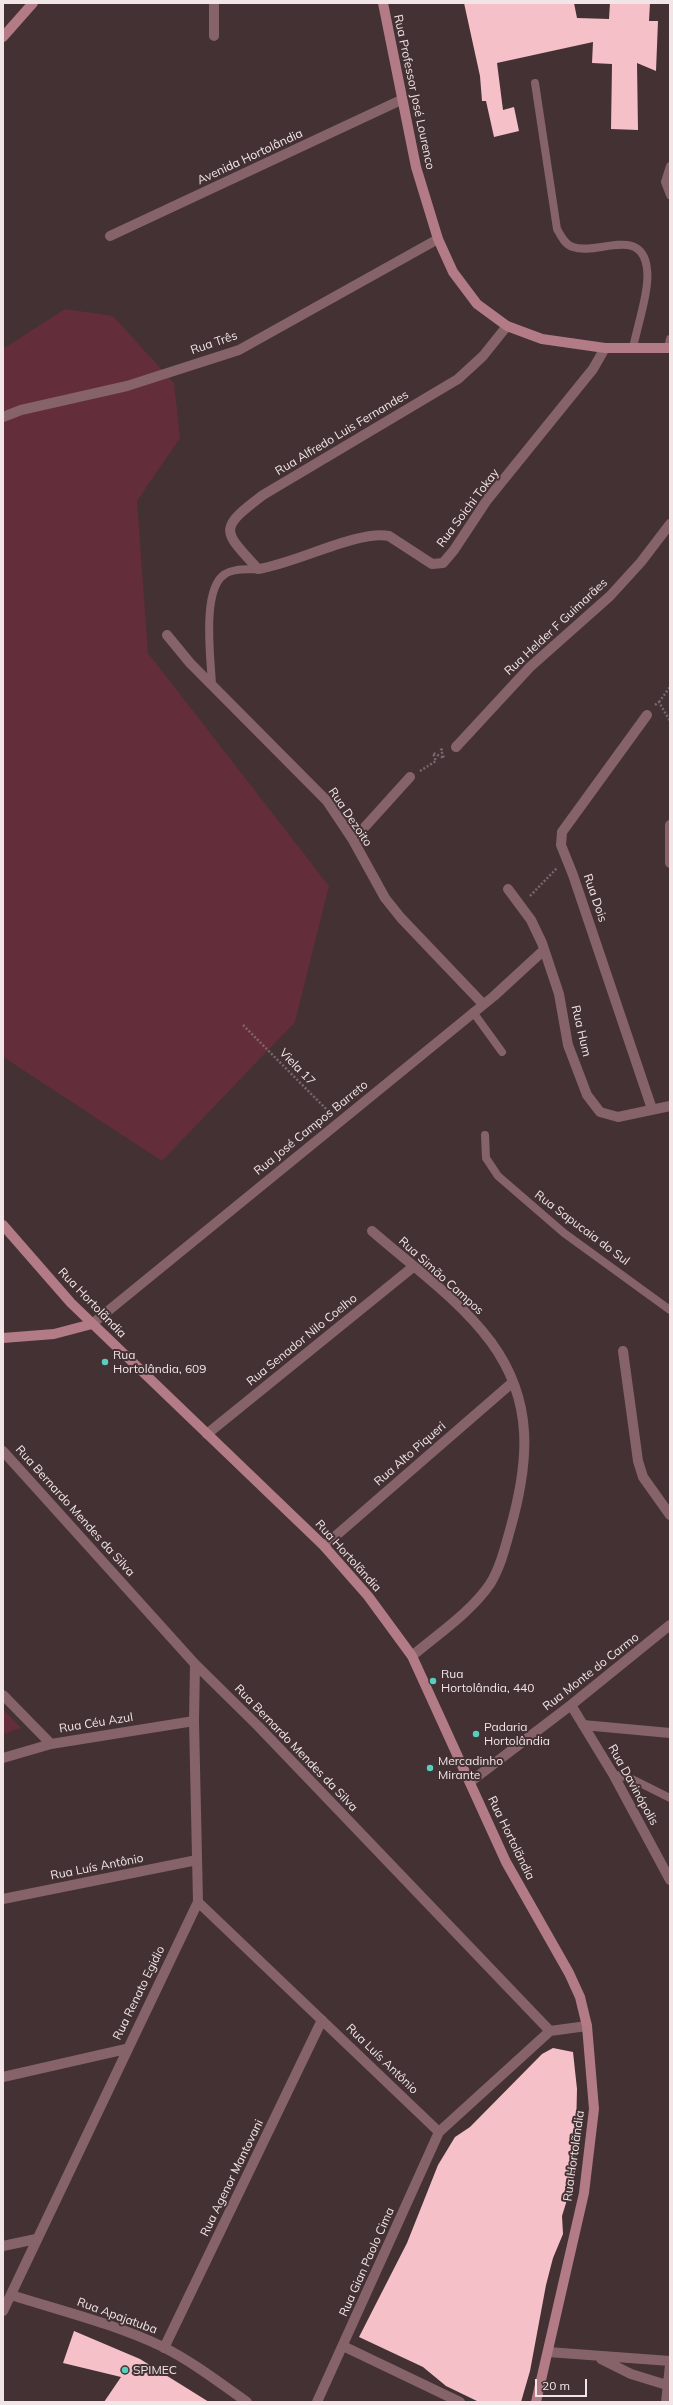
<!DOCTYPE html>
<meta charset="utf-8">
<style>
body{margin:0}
#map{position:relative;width:673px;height:2405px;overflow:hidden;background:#433134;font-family:Mulish,sans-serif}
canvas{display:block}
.frame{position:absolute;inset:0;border:4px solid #f1e5e7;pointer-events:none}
.scale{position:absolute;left:535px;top:2379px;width:52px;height:18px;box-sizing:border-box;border:2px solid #f1e5e7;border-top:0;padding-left:5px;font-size:12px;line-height:14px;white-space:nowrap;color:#f1e5e7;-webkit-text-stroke:3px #433134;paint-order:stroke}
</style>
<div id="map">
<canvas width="673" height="2405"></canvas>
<div class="frame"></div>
<div class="scale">20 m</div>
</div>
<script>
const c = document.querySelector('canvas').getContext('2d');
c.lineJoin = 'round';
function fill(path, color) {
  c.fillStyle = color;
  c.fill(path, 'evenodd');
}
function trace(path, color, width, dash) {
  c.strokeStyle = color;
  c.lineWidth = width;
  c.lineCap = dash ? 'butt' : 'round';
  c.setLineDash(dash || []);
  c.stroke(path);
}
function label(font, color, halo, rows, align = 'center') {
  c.font = font + ' Mulish,sans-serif';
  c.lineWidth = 4;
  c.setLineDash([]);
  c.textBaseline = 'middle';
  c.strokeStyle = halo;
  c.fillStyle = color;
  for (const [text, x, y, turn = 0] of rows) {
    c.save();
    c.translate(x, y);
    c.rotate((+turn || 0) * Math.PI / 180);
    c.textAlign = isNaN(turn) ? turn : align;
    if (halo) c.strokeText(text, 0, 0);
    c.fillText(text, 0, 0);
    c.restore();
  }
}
fill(new Path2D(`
 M65,309L113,316L174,383L180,438L137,501L148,653L329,886L295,1022L162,1161L3,1057V349Z
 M3,1709L21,1728L3,1734Z`), '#642d3a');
fill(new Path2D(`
 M464,3H574L577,18L609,19L610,3H650L649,21H658L656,71L637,63L638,130L611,129L612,64L592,63L593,42L497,63L503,110L514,107L519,131L494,137L486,101H482L480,76Z
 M553,2048L573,2052L577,2089L575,2174L562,2216L563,2234L553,2258L546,2285L530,2371L521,2402H479L446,2386L423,2367L359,2337L407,2243L438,2165L455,2137L470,2127L542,2054Z
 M74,2331L140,2359L209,2402H104L121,2377L63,2363Z`), '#f5c0c8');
trace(new Path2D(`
 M659,702L670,687
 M655,705L659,702L670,721
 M420,771L436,761L433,753L444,758L441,750L443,748
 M530,896L557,868
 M243,1025L330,1113`), '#78686b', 2.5, [2, 2]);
trace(new Path2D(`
 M535,83L557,229C561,236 565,245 573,247C597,256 642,225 647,269C650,289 637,327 633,348
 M670,166L665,182L670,195
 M668,348L670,339
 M212,685C211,660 201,589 225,574C234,568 247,570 258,569
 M473,1012L502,1052
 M485,1135L486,1158L498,1176L564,1233L670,1310
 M613,1774L632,1779L670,1798`), '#866369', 8);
trace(new Path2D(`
 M214,3V36
 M110,236L401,100
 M507,326L483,356L458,379L263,495C218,529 222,530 258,569C295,564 357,530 389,536L432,564L443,563L454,550L487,500L593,369L605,348
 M3,417L21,410L127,386L239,350L438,239
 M167,635L190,663L327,801L353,840L385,898L401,918L483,1004
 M647,715L562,832L561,845L573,875L652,1109
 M456,747L530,667L610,596L641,562L670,524
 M670,825V863
 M353,840L410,777
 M508,889L531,920L542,943L559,994L568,1045L587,1095L600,1112L618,1117L670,1106
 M372,1231C412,1266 459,1299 491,1342C535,1402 529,1463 510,1530C505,1548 500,1568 490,1584C471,1612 438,1634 412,1656
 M92,1324L494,996L544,950
 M623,1351L638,1461L643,1477L670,1515
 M207,1434L413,1267
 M3,1451L195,1664L258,1726L550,2031L587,2026
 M324,1546L513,1382
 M3,1695L51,1744
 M571,1705L613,1774L670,1880
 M583,1725L670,1733
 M3,1758L51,1744L194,1721
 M470,1782L571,1705L670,1625
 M3,1899L197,1860
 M198,1902L439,2132
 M3,2077L126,2049
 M3,2246L36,2239
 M11,2295C62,2311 115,2324 163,2347C193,2362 220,2383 247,2402
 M3,2311L198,1902L194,1721L195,1664
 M343,2346L460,2402
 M164,2348L322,2020
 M548,2352L670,2361
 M601,2359L631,2374L670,2386
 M317,2402L439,2132L550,2031
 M666,2402L670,2365`), '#866369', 10);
trace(new Path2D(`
 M383,3L416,167L438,239L453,272L477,304L507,326L542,339L605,348H670
 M3,37L33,3
 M3,1225L71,1303L324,1546L368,1596L412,1656L506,1862L569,1973L580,1997L587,2026L594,2109L584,2193L536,2402
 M3,1338L54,1334L92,1324`), '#b27b85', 10);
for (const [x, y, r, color] of [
 [105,1362,4,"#5acebd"],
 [433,1681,4,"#5acebd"],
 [476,1734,4,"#5acebd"],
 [430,1768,4,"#5acebd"],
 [125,2370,4,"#5acebd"]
]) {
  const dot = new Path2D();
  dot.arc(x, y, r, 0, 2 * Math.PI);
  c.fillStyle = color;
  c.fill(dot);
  trace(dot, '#433134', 1.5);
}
label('12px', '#f1e5e7', '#433134', [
 ["Rua Professor José Lourenco",414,92,78],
 ["Avenida Hortolândia",250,157,-25],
 ["Rua Três",214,343,-19],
 ["Rua Alfredo Luis Fernandes",342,433,-31],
 ["Rua Soichi Tokay",468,508,-53],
 ["Rua Helder F Guimarães",556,627,-43],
 ["Rua Dezoito",350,817,56],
 ["Rua Dois",595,898,71],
 ["Rua Hum",581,1031,77],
 ["Viela 17",297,1067,46],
 ["Rua José Campos Barreto",311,1128,-39],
 ["Rua Sapucaia do Sul",582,1228,37],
 ["Rua Simão Campos",441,1276,42],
 ["Rua Hortolãndia",92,1303,46],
 ["Rua Senador Nilo Coelho",302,1340,-39],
 ["Rua Alto Piqueri",410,1454,-41],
 ["Rua Bernardo Mendes da Silva",75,1511,48],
 ["Rua Hortolãndia",348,1556,48],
 ["Rua Monte do Carmo",591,1672,-38],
 ["Rua Céu Azul",96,1723,-9],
 ["Rua Bernardo Mendes da Silva",296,1748,46],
 ["Rua Davinópolis",633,1785,61],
 ["Rua Hortolãndia",511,1838,64],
 ["Rua Luís Antônio",97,1867,-11],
 ["Rua Renato Egidio",139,1993,-64],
 ["Rua Luís Antônio",382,2059,44],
 ["Rua Hortolãndia",574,2156,-82],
 ["Rua Agenor Mantovani",232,2178,-64],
 ["Rua Gian Paolo Cima",367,2262,-66],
 ["Rua Apajatuba",117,2316,20]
]);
label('12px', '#f1e5e7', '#433134', [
 ["Rua",113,1355],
 ["Hortolândia, 609",113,1369],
 ["Rua",441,1674],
 ["Hortolândia, 440",441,1688],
 ["Padaria",484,1727],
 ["Hortolândia",484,1741],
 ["Mercadinho",438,1761],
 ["Mirante",438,1775],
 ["SPIMEC",133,2370]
], 'left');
</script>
